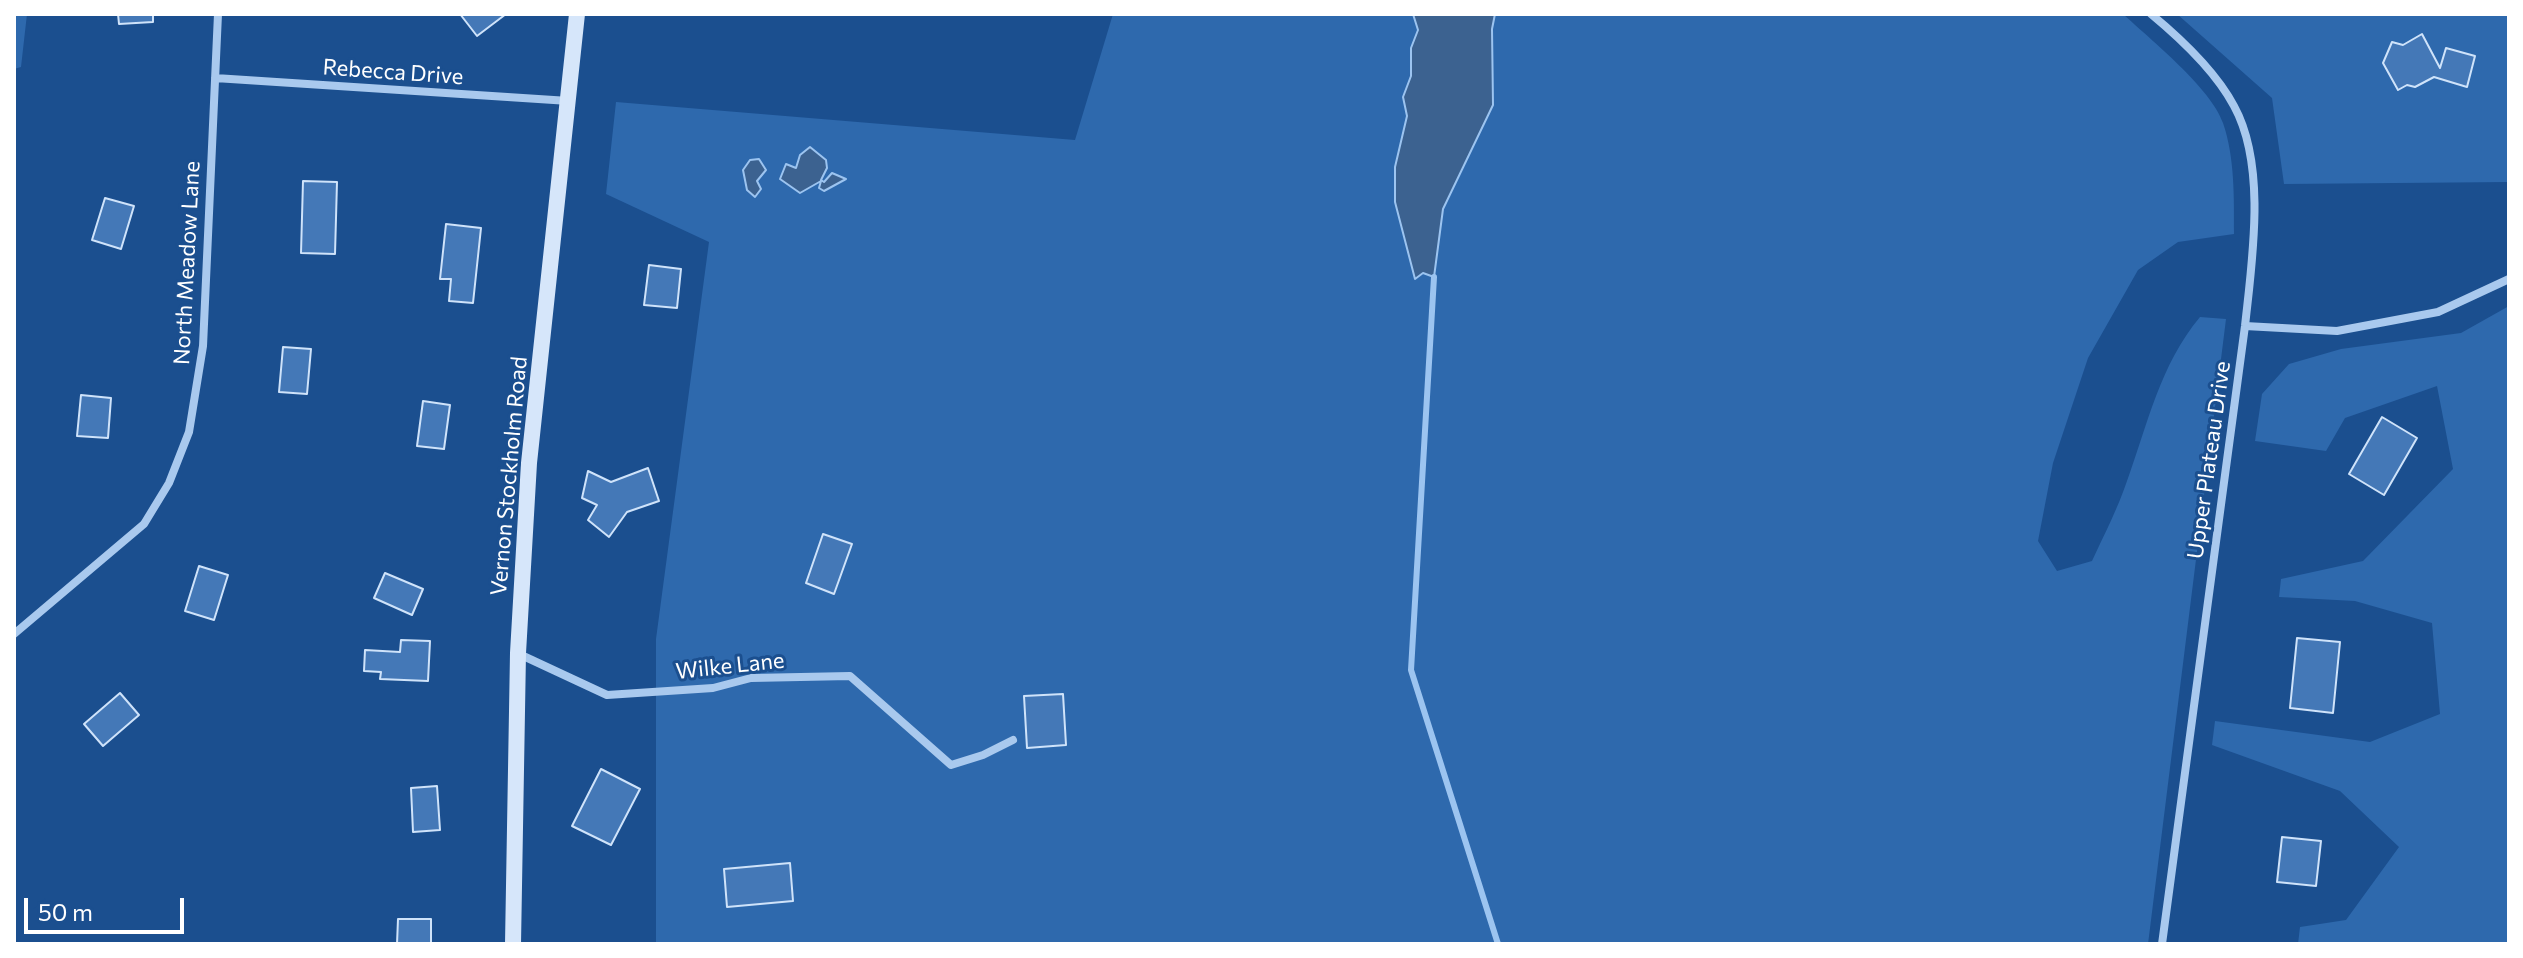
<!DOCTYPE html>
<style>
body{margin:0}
#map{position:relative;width:2523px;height:958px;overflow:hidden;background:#1b4f8f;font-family:Commissioner,sans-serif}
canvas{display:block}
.frame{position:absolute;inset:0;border:16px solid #fff;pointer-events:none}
.scale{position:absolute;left:24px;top:898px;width:160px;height:36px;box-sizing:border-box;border:4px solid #fff;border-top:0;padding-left:10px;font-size:24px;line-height:28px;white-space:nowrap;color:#fff;-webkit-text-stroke:6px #1b4f8f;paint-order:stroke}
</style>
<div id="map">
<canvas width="2523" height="958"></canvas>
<div class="frame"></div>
<div class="scale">50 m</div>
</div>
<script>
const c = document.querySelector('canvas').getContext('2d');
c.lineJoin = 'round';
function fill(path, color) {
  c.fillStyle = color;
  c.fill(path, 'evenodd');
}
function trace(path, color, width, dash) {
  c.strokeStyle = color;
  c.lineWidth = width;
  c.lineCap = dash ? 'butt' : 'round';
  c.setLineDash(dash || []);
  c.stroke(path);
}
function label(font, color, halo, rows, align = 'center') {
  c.font = font + ' Commissioner,sans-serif';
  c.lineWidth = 6;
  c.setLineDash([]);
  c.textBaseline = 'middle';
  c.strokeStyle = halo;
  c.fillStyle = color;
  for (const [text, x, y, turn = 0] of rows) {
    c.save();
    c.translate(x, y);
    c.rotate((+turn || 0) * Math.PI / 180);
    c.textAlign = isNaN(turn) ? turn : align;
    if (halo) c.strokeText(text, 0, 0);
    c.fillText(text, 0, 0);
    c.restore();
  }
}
fill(new Path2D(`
 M14,14H27L21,67L14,69Z
 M1113,14H1413L1418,30L1411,48V76L1403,97L1407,116L1404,140L1395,167L1416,279L1423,273L1434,276L1443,209L1493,105L1492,29L1495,14H2123C2151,40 2211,88 2223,123C2235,158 2234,198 2234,234L2178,242L2138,270L2088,358L2053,463L2038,541L2057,571L2092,561C2104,535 2118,508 2127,481C2148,423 2160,365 2200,317L2226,319L2148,944H656V639L709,242L606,194L616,102L1075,140Z
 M2177,14H2509V182L2284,184L2272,98Z
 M2509,306V944H2298L2300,927L2346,920L2399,847L2340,791L2212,745L2215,721L2370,742L2440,714L2432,623L2355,601L2279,597L2281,579L2363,561L2453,469L2437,386L2345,418L2326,451L2255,441L2262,394L2289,364L2341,349L2461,333Z`), '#2e69ad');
const water = new Path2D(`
 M1413,14H1495L1492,29L1493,105L1443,209L1434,277L1423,273L1415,279L1395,202V167L1407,116L1403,97L1411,76V48L1418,30Z
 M810,147L826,160L827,168L821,180L824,182L832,173L846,179L824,191L819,188L821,181L800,193L780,179L786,164L796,168L800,155Z
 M759,159L766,170L757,181L761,189L755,197L747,190L743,170L750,160Z`);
fill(water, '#3c6290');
trace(water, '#9cc4f0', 2);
trace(new Path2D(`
 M1434,277L1411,670L1498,944`), '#9cc4f0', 6);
const building = new Path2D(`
 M118,14H153V22L119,24Z
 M460,14H506L477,36Z
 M2422,34L2440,68L2446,48L2475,56L2467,87L2434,77L2415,87L2407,85L2398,90L2383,63L2392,42L2403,45Z
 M303,181L337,182L335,254L301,253Z
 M105,198L134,206L121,249L92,240Z
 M446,224L481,228L473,303L449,301L451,279H440Z
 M649,265L681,269L677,308L644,305Z
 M283,347L311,349L307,394L279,392Z
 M81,395L111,398L108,438L77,436Z
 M423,401L450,405L444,449L417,446Z
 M2382,417L2417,438L2384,495L2349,474Z
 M648,468L659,501L627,512L609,537L588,520L597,505L582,498L588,471L611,482Z
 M823,534L852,544L834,594L806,583Z
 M199,566L228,575L214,620L185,611Z
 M385,573L423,589L412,615L374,598Z
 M2297,638L2340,642L2333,713L2290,708Z
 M401,640L430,641L428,681L380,679L381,672L364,671L365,650L400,652Z
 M120,693L139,715L103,746L84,724Z
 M1063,694L1066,745L1027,748L1024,696Z
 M601,769L640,789L611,845L572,826Z
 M437,786L440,830L413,832L411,788Z
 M2282,837L2321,841L2316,886L2277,882Z
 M790,863L793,901L727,907L724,869Z
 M398,919H431V944H397Z`);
fill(building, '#4478b7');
trace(building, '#cfe3fa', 2);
trace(new Path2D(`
 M2151,14C2180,38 2216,72 2234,106C2267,166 2252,261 2245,326L2162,944
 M215,78L569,101
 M2245,326L2337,331L2438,312L2509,279
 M14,634L144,524L169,483L189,432L203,346L218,14
 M519,654L607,695L713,688L751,678L850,676L951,765L983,755L1013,740`), '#a9c9ee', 8);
trace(new Path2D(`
 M513,944L518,653L529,463L577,14`), '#d6e6fa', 16);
label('22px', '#fff', '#1b4f8f', [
 ["Rebecca Drive",393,72,4],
 ["North Meadow Lane",187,263,-87],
 ["Upper Plateau Drive",2209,460,-82],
 ["Vernon Stockholm Road",509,476,-85],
 ["Wilke Lane",730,666,-6]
]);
</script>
